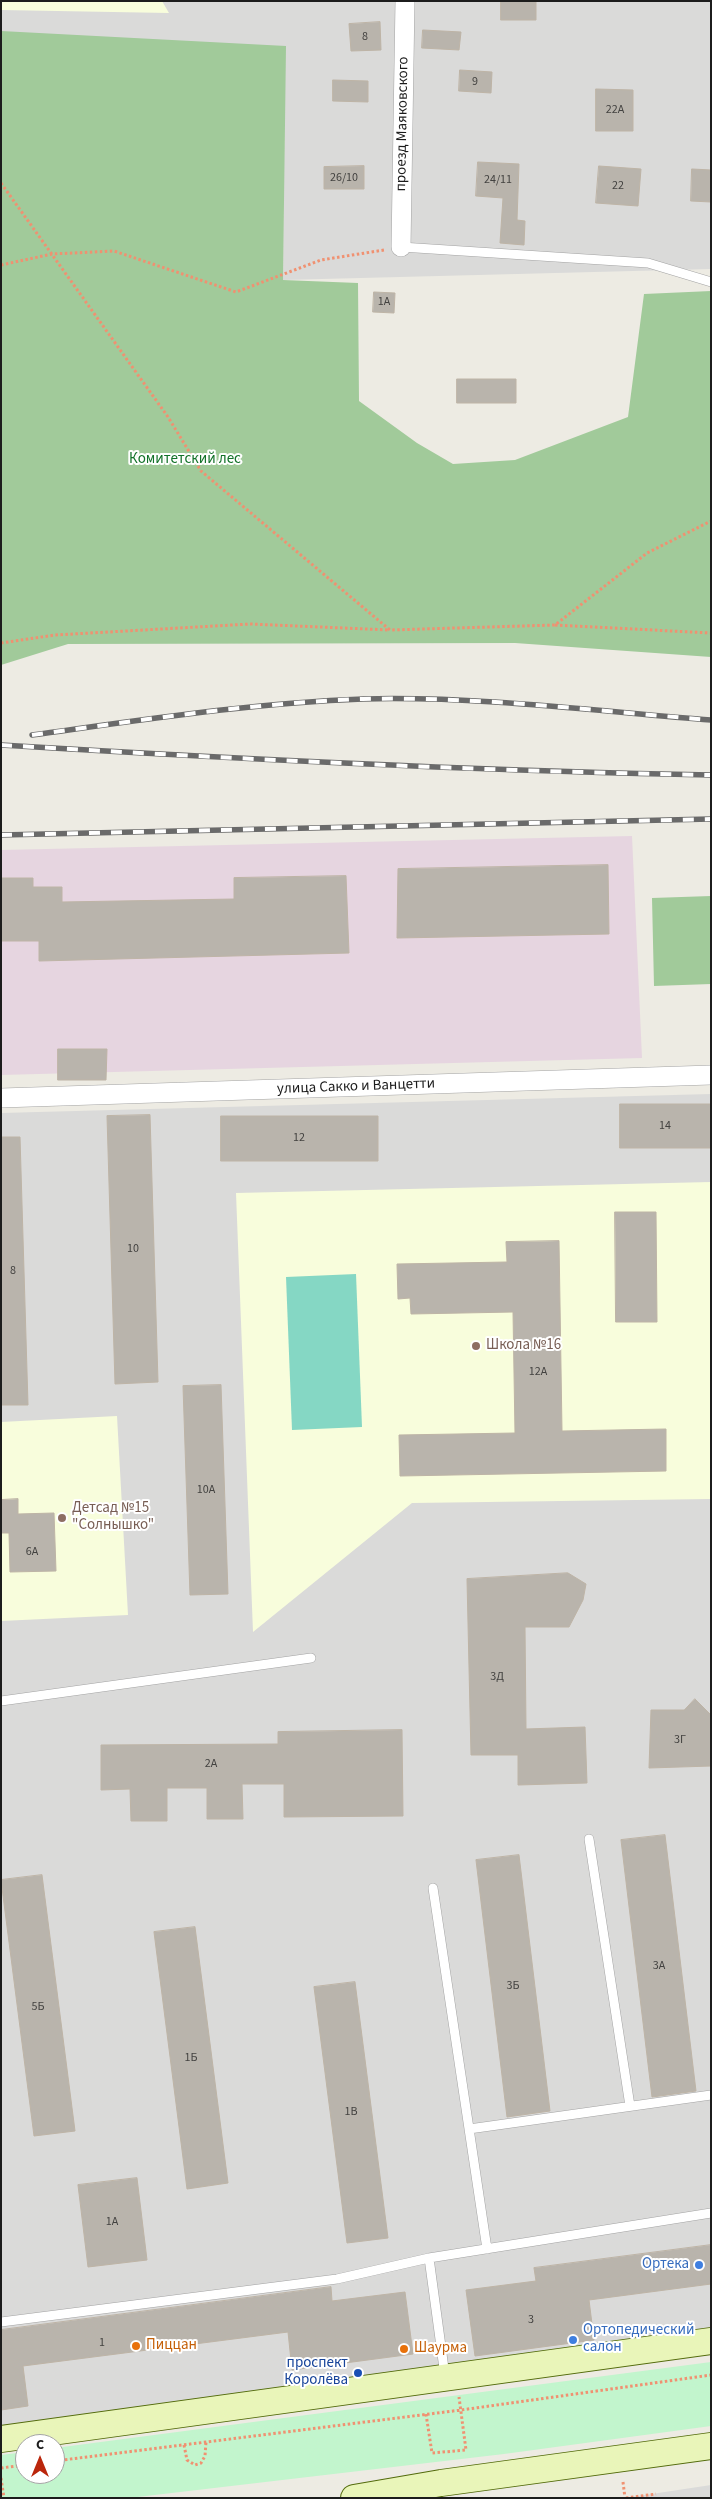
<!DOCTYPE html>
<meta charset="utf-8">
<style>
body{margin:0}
#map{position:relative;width:712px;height:2499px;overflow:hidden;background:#edebe3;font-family:"Source Sans 3",sans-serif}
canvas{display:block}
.frame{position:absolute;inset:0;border:2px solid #1c1c1c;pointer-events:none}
.north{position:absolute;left:15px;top:2434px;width:50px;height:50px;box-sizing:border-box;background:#fff;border:1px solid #a4a4a4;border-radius:50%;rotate:0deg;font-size:14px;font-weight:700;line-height:20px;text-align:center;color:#1c1c1c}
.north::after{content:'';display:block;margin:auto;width:18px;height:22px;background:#bb270d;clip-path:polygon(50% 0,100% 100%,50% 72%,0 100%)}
</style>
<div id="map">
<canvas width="712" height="2499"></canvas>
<div class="frame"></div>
<div class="north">С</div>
</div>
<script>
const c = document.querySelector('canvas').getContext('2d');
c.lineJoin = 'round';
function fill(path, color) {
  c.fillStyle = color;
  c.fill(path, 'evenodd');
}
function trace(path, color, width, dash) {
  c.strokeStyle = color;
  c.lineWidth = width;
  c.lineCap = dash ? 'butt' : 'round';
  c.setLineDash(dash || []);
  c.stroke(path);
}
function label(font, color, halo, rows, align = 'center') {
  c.font = font + ' "Source Sans 3",sans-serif';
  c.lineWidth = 4;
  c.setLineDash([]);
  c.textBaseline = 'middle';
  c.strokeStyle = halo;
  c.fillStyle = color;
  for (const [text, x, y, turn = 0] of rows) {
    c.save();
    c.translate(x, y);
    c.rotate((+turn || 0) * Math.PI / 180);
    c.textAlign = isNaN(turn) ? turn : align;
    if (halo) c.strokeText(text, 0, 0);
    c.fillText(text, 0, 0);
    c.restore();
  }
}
fill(new Path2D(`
 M1,1H711V269L283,280L285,47L1,32Z
 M711,1094V2331L1,2429V1113Z
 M711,2485V2498H625Z`), '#dadad9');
fill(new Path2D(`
 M632,836L642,1058L1,1075V850Z`), '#e6d5e0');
fill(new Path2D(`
 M1,1H162L169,13L1,10Z
 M711,1182V1499L412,1503L253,1632L236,1193Z
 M117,1416L128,1615L1,1621V1422Z`), '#f8fddc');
fill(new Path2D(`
 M1,31L286,46L283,280L358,283L359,401L417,443L453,464L515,460L628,417L644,294L711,291V657L515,643L68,644L1,665Z
 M711,896V984L654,986L652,898Z`), '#a1ca9a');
fill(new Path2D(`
 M711,2362V2426L504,2454L129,2498H1V2455L25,2452V2474H55V2448Z`), '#c2f5cd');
fill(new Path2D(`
 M356,1274L362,1427L292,1430L286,1277Z`), '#85d7c4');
const building = new Path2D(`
 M501,1H536V20H501Z
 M380,22L381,50L351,51L349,24Z
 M423,30L461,32L459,50L422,48Z
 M460,70L492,72L491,93L459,91Z
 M333,80L368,81V102L333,101Z
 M596,89L633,90V131H596Z
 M478,162L519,164L517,220L525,221L524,245L500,243L503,198L476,196Z
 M364,166V189H324V167Z
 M599,166L641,169L638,206L596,203Z
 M692,169L711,170V202L691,201Z
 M374,292L395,293L394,313L373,312Z
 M457,379H516V403H457Z
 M608,865L609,934L397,938L398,869Z
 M346,876L349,953L39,961V941H1V878H33V887H62V902L234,899V878Z
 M58,1049H107L106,1080H58Z
 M620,1104H711V1148H620Z
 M150,1115L158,1382L115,1384L107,1116Z
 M221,1116H378V1161H221Z
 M1,1137H20L28,1405H1Z
 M615,1212H656L657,1322H616Z
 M559,1241L562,1431L666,1429V1471L400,1476L399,1435L515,1433L513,1312L411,1314L410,1298L398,1299L397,1264L507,1262L506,1242Z
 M221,1385L228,1594L190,1595L183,1386Z
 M18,1499V1514L54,1513L56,1571L10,1572L9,1533H1V1500Z
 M568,1573L586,1584L583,1600L569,1627H525L526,1729L585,1727L587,1783L518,1785V1755H471L467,1579Z
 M695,1699L711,1715V1766L649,1768L651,1710H684Z
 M402,1730L403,1816L284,1817V1784H242L243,1819H207V1788H167V1821H131L130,1789L101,1790V1745L278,1744V1732Z
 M665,1835L696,2091L652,2097L621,1840Z
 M519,1855L550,2111L507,2117L476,1860Z
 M42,1875L75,2131L34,2136L1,1880Z
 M195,1927L228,2183L187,2189L154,1932Z
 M355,1982L388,2238L347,2243L314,1987Z
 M137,2178L147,2260L88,2267L78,2185Z
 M711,2245V2284L589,2300L594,2340L475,2356L466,2290L536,2281L534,2268Z
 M331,2287L332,2301L405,2292L413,2354L292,2370L288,2332L23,2366L28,2406L1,2410V2330Z`);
fill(building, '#b9b4ac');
trace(building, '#beb4a6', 1);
const service = new Path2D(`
 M401,247L648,263L711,282
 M1,1701L311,1658
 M589,1839L630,2106
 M433,1888L487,2249
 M469,2129L711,2095
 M1,2322L337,2279L429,2258
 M445,2376L429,2258L711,2213`);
const minor = new Path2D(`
 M401,247L405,1
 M1,1098L711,1075`);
const secondary = new Path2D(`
 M1,2439L711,2341
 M354,2498L441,2483L711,2446`);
trace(service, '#a3a3a3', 10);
trace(minor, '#a3a3a3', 20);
trace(secondary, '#536b0c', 28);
trace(new Path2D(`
 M1,183L168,417L201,471L390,630L555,625L647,553L711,521
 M1,265L52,254L114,251L236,292L321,260L384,250
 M555,625L711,633
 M1,643L55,635L250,624L390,630
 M426,2414L432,2453L466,2450L459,2397
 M184,2445L187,2460L195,2465L201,2463L205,2456L206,2442
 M55,2461L461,2410L711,2375
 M1,2468L25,2465
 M1,2478L4,2498
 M623,2482L625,2498
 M626,2498L656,2494`), '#f09171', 3, [2.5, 2.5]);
trace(service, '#fff', 9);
trace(minor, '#fff', 19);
trace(secondary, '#e9f5b9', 26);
const rail = new Path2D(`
 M32,735C142,720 252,703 363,699C478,696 596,711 711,720
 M1,745C238,759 474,771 711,775
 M1,835L711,819`);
trace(rail, '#6a6a6a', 5.5);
trace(rail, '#fff', 4, [11]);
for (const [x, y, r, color] of [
 [476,1346,5,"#8d6e63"],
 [62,1518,5,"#8d6e63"],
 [699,2265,5,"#3f7fe0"],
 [573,2340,5,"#3f7fe0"],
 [136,2346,5,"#e8710a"],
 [404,2349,5,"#e8710a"],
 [358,2373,5,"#1a4fb4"]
]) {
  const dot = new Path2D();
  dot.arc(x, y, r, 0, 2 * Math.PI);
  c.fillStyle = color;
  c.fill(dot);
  trace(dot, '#fff', 2);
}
label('12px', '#434240', null, [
 ["8",365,37],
 ["9",475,82],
 ["22А",615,110],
 ["26/10",344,178],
 ["24/11",498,180],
 ["22",618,186],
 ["1А",384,302],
 ["14",665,1126],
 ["12",299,1138],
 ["10",133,1249],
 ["8",13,1271],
 ["12А",538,1372],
 ["10А",206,1490],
 ["6А",32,1552],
 ["3Д",497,1677],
 ["3Г",680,1740],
 ["2А",211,1764],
 ["3А",659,1966],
 ["3Б",513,1986],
 ["5Б",38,2007],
 ["1Б",191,2058],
 ["1В",351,2112],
 ["1А",112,2222],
 ["3",531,2320],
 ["1",102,2343]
]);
label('15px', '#1c1c1c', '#fff', [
 ["проезд Маяковского",403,124,-89],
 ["улица Сакко и Ванцетти",356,1087,-2]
]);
label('15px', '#127229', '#fff', [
 ["Комитетский лес",185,460]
]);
label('15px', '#785e54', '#fff', [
 ["Школа №16",486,1346],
 ["Детсад №15",72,1509],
 ["\"Солнышко\"",72,1526]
], 'left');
label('15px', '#366cbe', '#fff', [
 ["Ортека",689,2265],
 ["Ортопедический",583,2331,"left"],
 ["салон",583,2348,"left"]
], 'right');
label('15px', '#c56008', '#fff', [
 ["Пиццан",146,2346],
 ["Шаурма",414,2349]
], 'left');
label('15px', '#164399', '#fff', [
 ["проспект",348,2364],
 ["Королёва",348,2381]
], 'right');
</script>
